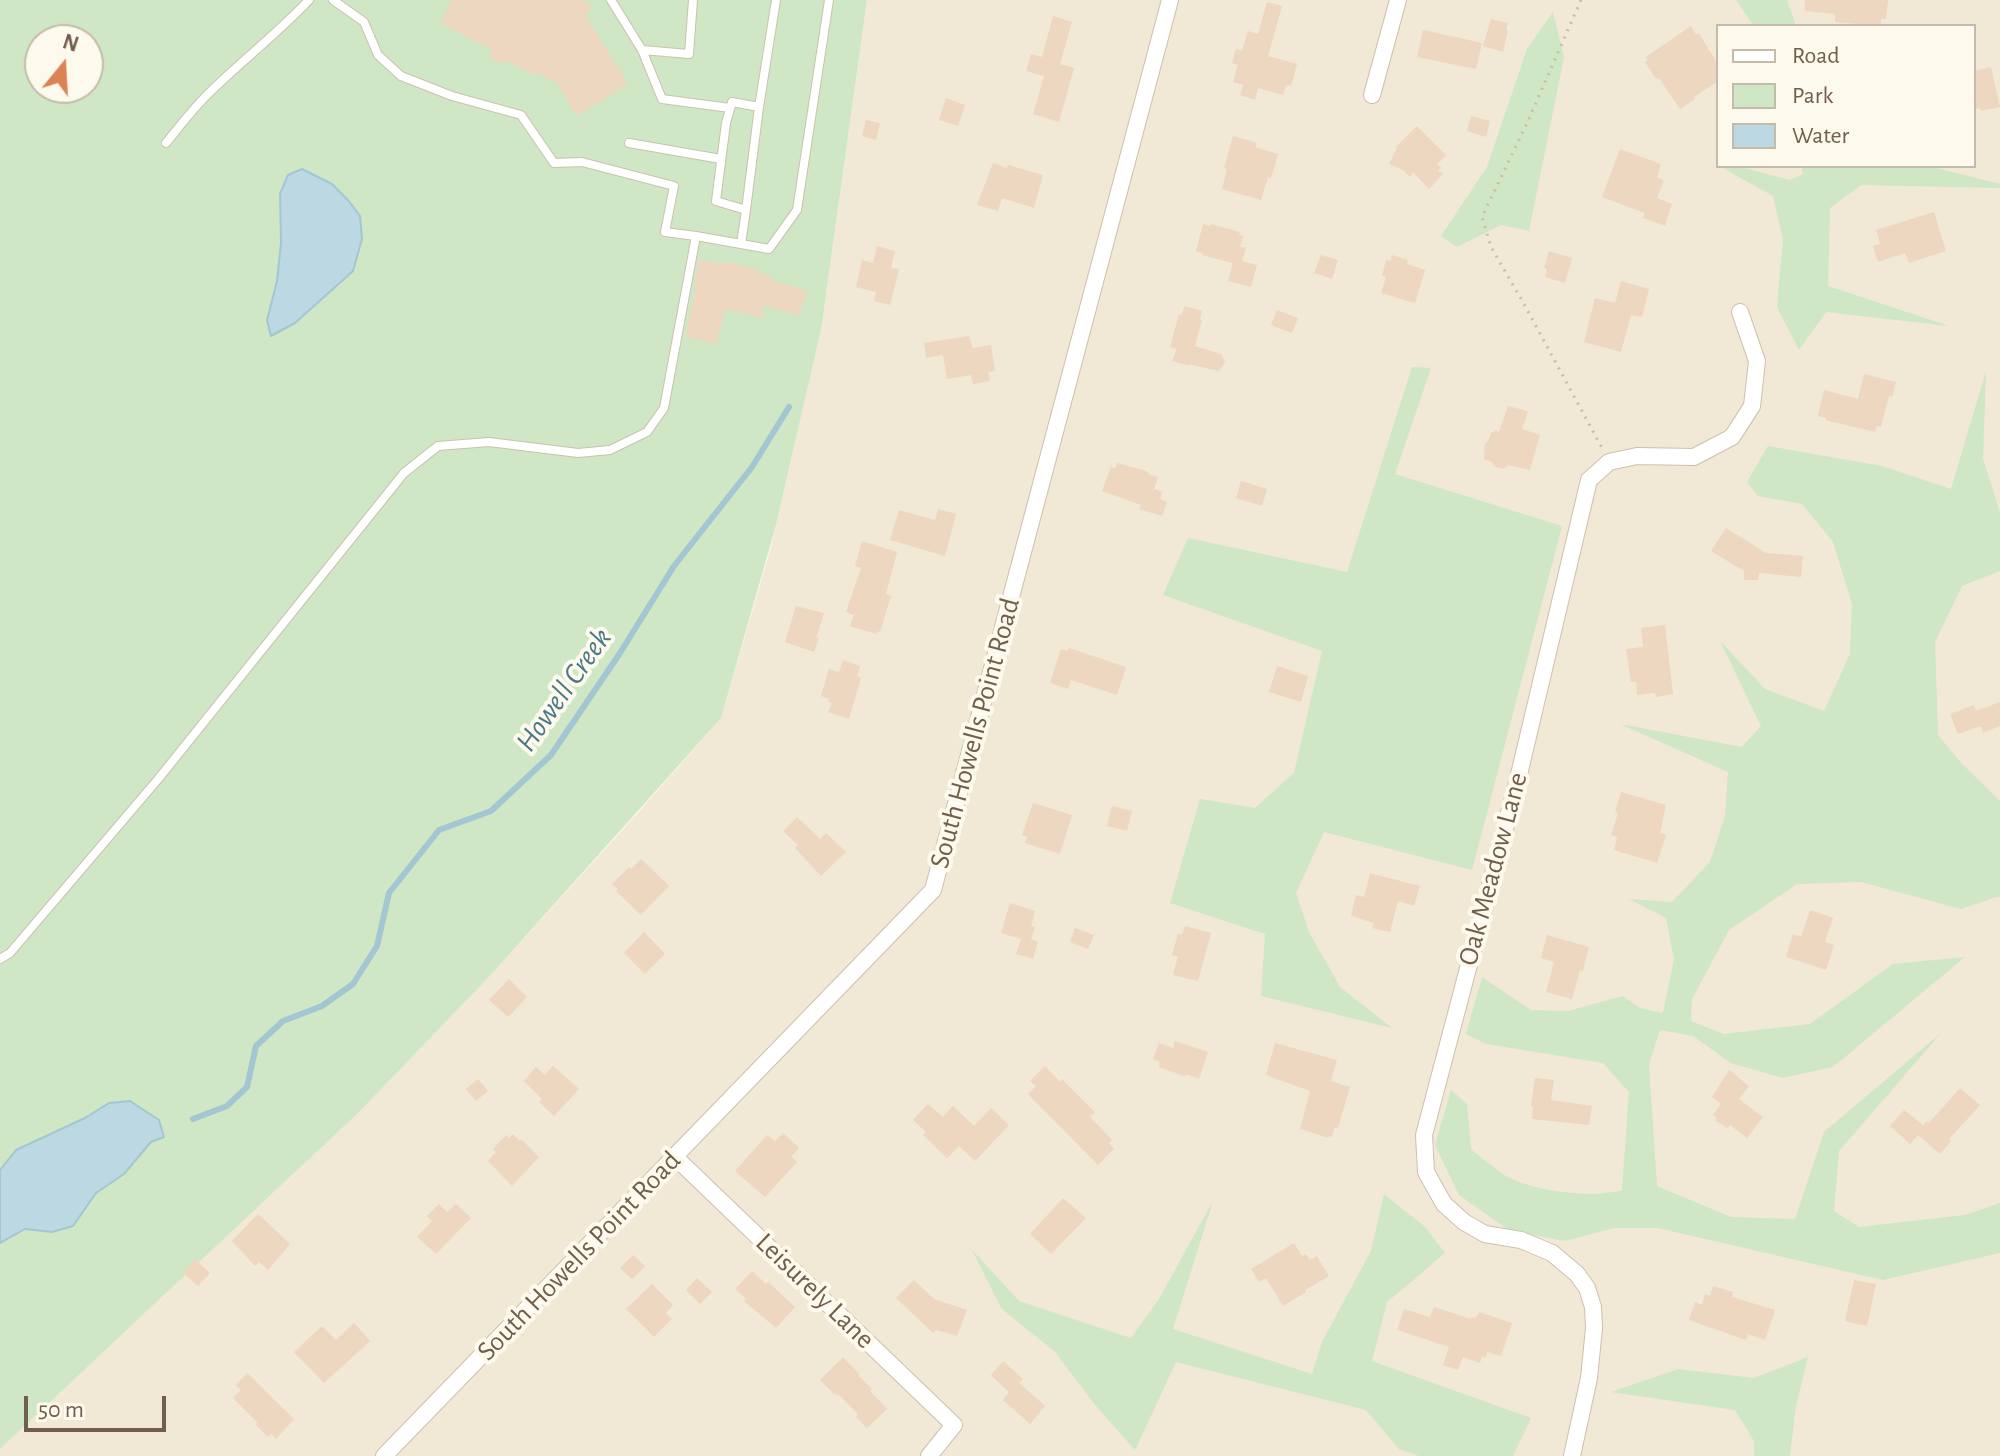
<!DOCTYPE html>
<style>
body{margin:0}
#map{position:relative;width:2000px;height:1456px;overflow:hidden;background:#faf5e6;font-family:"Alegreya Sans",sans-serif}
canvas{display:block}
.legend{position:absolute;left:1716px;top:24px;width:260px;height:144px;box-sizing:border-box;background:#fdf9ec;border:2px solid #c5bbac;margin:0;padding:10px 14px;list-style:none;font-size:24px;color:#715e4d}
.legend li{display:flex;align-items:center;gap:16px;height:40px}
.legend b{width:40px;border:2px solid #c5bbac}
.north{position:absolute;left:24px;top:24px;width:80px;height:80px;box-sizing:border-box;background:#fdf9ec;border:2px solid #c5bbac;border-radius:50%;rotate:18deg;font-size:22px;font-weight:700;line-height:32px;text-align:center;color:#715e4d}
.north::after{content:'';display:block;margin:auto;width:28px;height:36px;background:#da8355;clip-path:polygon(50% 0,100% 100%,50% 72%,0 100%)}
.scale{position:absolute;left:24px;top:1396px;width:142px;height:36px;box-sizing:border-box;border:4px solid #715e4d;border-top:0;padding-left:10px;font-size:24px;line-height:28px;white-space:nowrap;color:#715e4d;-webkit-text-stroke:6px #fdf9ec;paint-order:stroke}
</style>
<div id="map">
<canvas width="2000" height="1456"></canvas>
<ul class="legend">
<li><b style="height:10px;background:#fff"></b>Road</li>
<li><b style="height:22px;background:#cfe7c5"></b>Park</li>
<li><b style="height:22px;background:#bcd8e2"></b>Water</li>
</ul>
<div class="north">N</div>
<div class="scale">50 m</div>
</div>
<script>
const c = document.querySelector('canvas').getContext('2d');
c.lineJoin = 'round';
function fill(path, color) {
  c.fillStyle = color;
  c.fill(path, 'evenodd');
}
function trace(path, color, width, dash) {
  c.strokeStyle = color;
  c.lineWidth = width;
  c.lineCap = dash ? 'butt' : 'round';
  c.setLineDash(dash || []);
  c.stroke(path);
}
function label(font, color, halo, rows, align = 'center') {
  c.font = font + ' "Alegreya Sans",sans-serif';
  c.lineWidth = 8;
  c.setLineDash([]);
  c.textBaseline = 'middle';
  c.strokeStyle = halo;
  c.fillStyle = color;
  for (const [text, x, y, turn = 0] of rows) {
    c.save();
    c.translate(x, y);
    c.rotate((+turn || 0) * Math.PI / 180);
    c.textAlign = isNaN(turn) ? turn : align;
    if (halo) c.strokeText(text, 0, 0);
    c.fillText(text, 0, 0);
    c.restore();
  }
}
fill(new Path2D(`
 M867,0H2000V1456H0V1449L357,1114L488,978L638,813L721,718L771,548L821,330ZM1718,26H1974V166H1718Z`), '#f1e8d5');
fill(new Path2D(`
 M0,0H867L821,330L776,525L721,718L488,978L357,1114L0,1449ZM40,40H88V88H40Z
 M1736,0H1787L1796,26H1754Z
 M1553,12L1564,57L1529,231L1501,225L1457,247L1441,236L1487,167L1527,49Z
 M1719,166H1737L1790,180L1803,174L1801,166H1928L2000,184V188L1861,185L1830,208L1828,286L1949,326L1826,312L1799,350L1777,307L1783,239L1773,196Z
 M1412,367L1431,368L1395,474L1562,526L1472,870L1324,832L1296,893L1309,932L1340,987L1392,1028L1261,996L1265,934L1170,903L1200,799L1255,808L1294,773L1322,651L1163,595L1188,538L1347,572Z
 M1986,371L1983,459L2000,512V571L1962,586L1935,642L1938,735L1961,763L2000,801V897H1996L1961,909L1861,882L1797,884L1729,930L1692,999L1691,1021L1724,1034L1810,1024L1893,964L1965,957L1833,1067L1782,1078L1731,1063L1693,1036L1660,1030L1649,1064L1657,1186L1731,1217L1795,1219L1824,1132L1941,1033L1839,1151L1834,1211L1859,1227L1965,1215L2000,1203V1253L1883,1280L1658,1228H1614L1565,1241L1510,1231L1459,1195L1435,1145L1451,1090L1467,1104L1471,1149C1482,1158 1494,1168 1506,1176C1532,1191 1594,1199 1622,1190L1629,1092L1603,1063L1486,1044L1466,1034L1482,977L1531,1010L1568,1011L1623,996L1640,1008L1663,1013L1674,959L1666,918L1629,899L1672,902L1710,862L1725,816L1728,772L1620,724L1742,747L1761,726L1720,641L1765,689L1824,711L1850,654L1852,604L1833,542L1802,504L1758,496L1747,482L1768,446L1882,466L1951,489Z
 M1384,1194L1426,1228L1445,1253L1387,1302L1372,1361L1531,1418L1513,1456H1419L1399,1449L1366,1410L1176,1362L1135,1450L1096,1406L1055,1352L1001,1308L972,1250L1019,1301L1131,1338L1159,1299L1213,1201L1173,1329L1312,1374L1322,1342L1371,1251Z
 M1808,1357L1796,1406L1790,1456H1754V1441L1735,1410L1611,1392L1678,1369L1754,1378Z`), '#cfe7c5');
const water = new Path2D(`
 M302,169L332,184L348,200L360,216L362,239L353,271L295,323L271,336L267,320L277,281L281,243L280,194L288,175Z
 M130,1101L159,1120L164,1137L151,1142L124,1174L96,1193L73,1226L52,1232L25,1229L0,1243V1170L16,1150L85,1118L109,1103Z`);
fill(water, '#bcd8e2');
trace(water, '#a3c6d3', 2);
trace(new Path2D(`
 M193,1119L227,1106L247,1087L256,1046L283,1021L322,1006L353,984L377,946L389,893L439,830L491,811L551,755L620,653L674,566L752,467L789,407`), '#a3c6d3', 6);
fill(new Path2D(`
 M452,0H582L592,5L586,16L628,84L576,116L557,83L535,72L533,75L506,60L504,65L489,57L493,50L440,23Z
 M1805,0H1888L1886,19H1881V26L1835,22V14L1805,11Z
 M1267,2L1282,6L1268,56L1297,64L1291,86L1286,85L1283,95L1258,88L1255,100L1240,95L1243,85L1233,82L1238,65L1232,63L1236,49L1242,51L1248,31L1258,34Z
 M1053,16L1072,22L1060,64L1074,68L1059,122L1033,114L1044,76L1026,71L1031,54L1042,57Z
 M1491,19L1508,23L1506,30L1508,31L1503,52L1483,46Z
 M1691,26L1696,35L1699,33L1718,65V81L1694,97L1695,99L1680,109L1659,78L1656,79L1645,62L1648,60L1646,57Z
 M1423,30L1482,43L1476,69L1417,57Z
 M1991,67L2000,107L1981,111L1980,108L1974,109V71Z
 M946,98L965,105L958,126L939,120Z
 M1471,116L1490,121L1486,137L1467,131Z
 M866,120L880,123L876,140L862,136Z
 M1417,126L1446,155L1437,164L1441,167L1438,171L1443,174L1429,189L1413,172L1410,177L1403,170L1389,164L1397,148L1396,147Z
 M1233,136L1257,143L1255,147L1278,154L1271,178L1268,177L1261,200L1222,189L1227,169L1224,168Z
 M1620,149L1661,164L1657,177L1664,180L1657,198L1672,204L1665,226L1643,218L1645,213L1602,197Z
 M993,163L1007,168L1008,165L1043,175L1034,208L1002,198L998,211L977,205Z
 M1934,212L1946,251L1909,263L1905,253L1878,262L1873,246L1880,244L1876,230Z
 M1203,224L1210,226L1211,224L1240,232L1239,235L1243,236L1240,247L1246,248L1242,261L1257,265L1251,287L1228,281L1233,263L1202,255L1203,253L1196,251Z
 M877,246L895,251L891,268L899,269L890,305L874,301L876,292L856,287L862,260L873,263Z
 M1549,251L1572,258L1565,283L1545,277L1547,269L1544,268Z
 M1321,255L1338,260L1332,279L1314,273Z
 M1392,255L1408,260L1407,264L1425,270L1415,303L1381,293L1386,277L1382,276L1386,260L1391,261Z
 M699,260L722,264L723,261L760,270L759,273L773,276L772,280L807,291L799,316L765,305L762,318L725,309L716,344L685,337L696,288L694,287Z
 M1621,281L1649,289L1642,317L1631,315L1621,352L1584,342L1595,298L1615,303Z
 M1185,306L1202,311L1200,320H1202L1195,346L1221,354L1225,361L1222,367L1218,371L1189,364V366L1172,361L1177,349L1170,347L1179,314L1181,315Z
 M1277,310L1298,318L1292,333L1271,325Z
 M969,336L973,348L991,345L995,371L988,372L990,381L973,384L971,375L947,379L943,355L926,358L924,343Z
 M1864,374L1896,382L1892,397L1889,396L1881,427L1877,426L1875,432L1825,420L1826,418L1818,416L1824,390L1858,399Z
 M1508,406L1528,411L1522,429L1540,435L1530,470L1508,465L1503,469L1495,467L1492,462L1484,459L1485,444L1488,441L1492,432L1494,433L1495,430L1499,432Z
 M1117,463L1146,471L1150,475L1158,477L1154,489L1162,492L1160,499L1167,502L1162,516L1139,509L1141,505L1102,491L1111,467L1115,468Z
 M1241,481L1267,489L1262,506L1236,498Z
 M938,509L956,514L945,556L890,540L899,510L935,520Z
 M1726,528L1766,553L1803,556L1801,577L1759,573L1758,580H1744V571L1711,551Z
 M862,541L897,552L886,594L891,596L880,632L877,631L876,634L850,626L854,615L846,612L861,568L855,566Z
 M796,606L824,613L816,638H819L814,652L785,642Z
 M1665,625L1673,694L1656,697L1655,693L1637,695L1636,682H1631L1626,649L1643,647L1641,628Z
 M1069,648L1126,667L1117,695L1071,680L1068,689L1050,683L1061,649L1067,651Z
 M843,660L860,666L857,676L861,678L849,719L828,712L832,703L828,702L829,699L821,696L829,669L839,672Z
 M1277,666L1308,676L1301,702L1269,692Z
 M2000,702V726L1983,733L1981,726L1958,734L1950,714L1974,705L1976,711Z
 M1621,792L1666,805L1660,833L1666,835L1657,863L1614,850L1617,837L1611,835L1618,813L1615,812Z
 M1033,803L1072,815L1060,854L1025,843L1027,837L1022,835Z
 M1112,806L1132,811L1127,831L1107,826Z
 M797,817L820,839L826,833L846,852L821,876L795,848L798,845L783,831Z
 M641,859L669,886L641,915L616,891L618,889L612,884L629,867L631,869Z
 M1370,873L1420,886L1414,906L1398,901L1390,932L1372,928L1374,923L1351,916L1356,895L1364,897Z
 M1010,903L1035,911L1031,926L1035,927L1031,939L1038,942L1033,959L1016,954L1021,939L1001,933Z
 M1810,910L1833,918L1825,942L1834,945L1826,970L1786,957L1793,934L1801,937Z
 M1185,926L1211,933L1198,981L1173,975L1178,956L1172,955L1178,934L1182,935Z
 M1075,928L1094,935L1088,949L1070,942Z
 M644,932L665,954L645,974L624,953Z
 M1547,935L1589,947L1583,971L1580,970L1572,999L1546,992L1554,962L1541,958Z
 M509,979L527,997L508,1017L489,1000Z
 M1175,1041L1208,1052L1199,1079L1186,1074L1185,1076L1181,1075L1159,1067L1160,1062L1153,1059L1159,1043L1173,1048Z
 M1275,1043L1337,1060L1331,1081L1350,1087L1338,1128L1335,1127L1332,1137L1330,1136L1329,1138L1300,1129L1310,1091L1266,1075Z
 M553,1066L579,1089L554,1116L539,1102L542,1099L524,1081L536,1067L545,1075Z
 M1045,1066L1060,1082L1062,1079L1095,1112L1090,1117L1112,1140L1109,1143L1114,1149L1098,1165L1028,1094L1036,1086L1030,1081Z
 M1729,1070L1749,1086L1739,1099L1763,1117L1747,1138L1730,1125L1727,1128L1715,1120L1717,1118L1713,1115L1721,1104L1712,1097Z
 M1535,1078L1554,1080L1551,1100L1592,1106L1589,1125L1532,1119L1533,1107L1531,1106Z
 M478,1079L488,1091L476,1101L466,1089Z
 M1960,1088L1980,1105L1949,1139L1951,1141L1940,1154L1918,1135L1910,1144L1890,1126L1904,1110L1923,1125L1927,1121L1929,1123Z
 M928,1104L943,1117L953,1106L974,1126L991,1108L1009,1125L975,1161L959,1146L947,1158L923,1135L926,1132L913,1120Z
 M783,1133L799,1148L791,1157L797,1162L765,1197L735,1171L767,1135L775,1141Z
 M513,1134L520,1141L522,1140L539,1157L512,1186L488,1161L496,1152L493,1149L506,1135L509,1138Z
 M1063,1198L1086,1218L1051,1254L1030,1234Z
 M439,1204L447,1212L456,1204L471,1218L436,1254L417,1237L432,1221L427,1216Z
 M258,1214L290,1244L268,1270L259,1262L255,1266L232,1241Z
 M1294,1243L1302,1256L1306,1254L1310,1260L1317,1256L1329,1276L1305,1290L1306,1292L1283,1306L1266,1278L1259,1282L1251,1269Z
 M633,1255L645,1266L632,1279L620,1268Z
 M195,1259L210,1273L198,1286L183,1273Z
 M752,1271L766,1284L768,1282L795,1307L776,1328L744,1301L746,1299L735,1289Z
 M697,1278L712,1292L700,1304L686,1290Z
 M914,1280L934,1299L967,1310L957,1336L936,1330L933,1333L896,1298Z
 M1854,1280L1876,1284L1867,1326L1845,1321Z
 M652,1284L673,1305L666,1313L672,1319L654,1337L626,1309Z
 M1713,1286L1733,1292L1732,1297L1775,1310L1765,1340L1748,1334L1746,1340L1689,1320L1695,1302L1702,1305L1705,1294L1710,1296Z
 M1434,1307L1471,1319V1317L1476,1318L1479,1312L1512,1323L1501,1356L1487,1352L1486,1358L1482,1356L1480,1363L1463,1357L1458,1370L1443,1365L1449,1347L1397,1330L1404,1309L1430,1317Z
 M354,1323L370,1341L324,1383L294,1352L322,1326L336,1340Z
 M843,1357L859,1374L858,1375L872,1389L870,1391L887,1409L867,1428L856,1417L858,1414L839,1395L834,1394L820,1380Z
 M1003,1361L1023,1379L1019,1383L1045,1406L1030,1424L1003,1400L1009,1392L991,1375Z
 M247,1373L294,1419L276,1439L271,1434L268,1437L256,1425L257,1422L233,1398L241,1390L236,1385Z`), '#edd7c0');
const lane = new Path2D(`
 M333,0L364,22L378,55L401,76L452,96L521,115L554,163L582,162L674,186L665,232L696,236
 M611,0L642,50L689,54L693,0
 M642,50L662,99L730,108
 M166,143C179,127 192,110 207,95C240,62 277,34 309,0
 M629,143L721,159
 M746,210L759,107
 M741,244L746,210L716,201L726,123L732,102L759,107L776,0
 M0,959L10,953L159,778L404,473L438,446L489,442L578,453L610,450L647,432L664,408L696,236L769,249L797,210L829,0`);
const street = new Path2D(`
 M1372,95L1398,0
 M675,1157L954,1425L929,1456
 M384,1456L933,890L1170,0
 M1572,1456L1589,1378L1594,1328L1593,1307L1587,1288L1577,1274L1552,1253L1521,1240L1485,1234L1464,1222L1444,1204L1426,1172L1424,1135L1517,783L1589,480L1609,462L1637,456L1694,457L1732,437L1752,406L1757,361L1740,312`);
trace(lane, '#cdc0b0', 10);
trace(street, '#cdc0b0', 18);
trace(new Path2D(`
 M1581,0L1528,121L1482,217L1491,247L1524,304L1602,448`), '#d2bba3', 3, [2, 6]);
trace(lane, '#fff', 8);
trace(street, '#fff', 16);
label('28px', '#715e4d', '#fdf9ec', [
 ["South Howells Point Road",975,733,-75],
 ["Oak Meadow Lane",1493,869,-75],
 ["South Howells Point Road",579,1256,-46],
 ["Leisurely Lane",815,1291,44]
]);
label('italic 30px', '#4c788a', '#fdf9ec', [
 ["Howell Creek",564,690,-55]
]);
</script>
